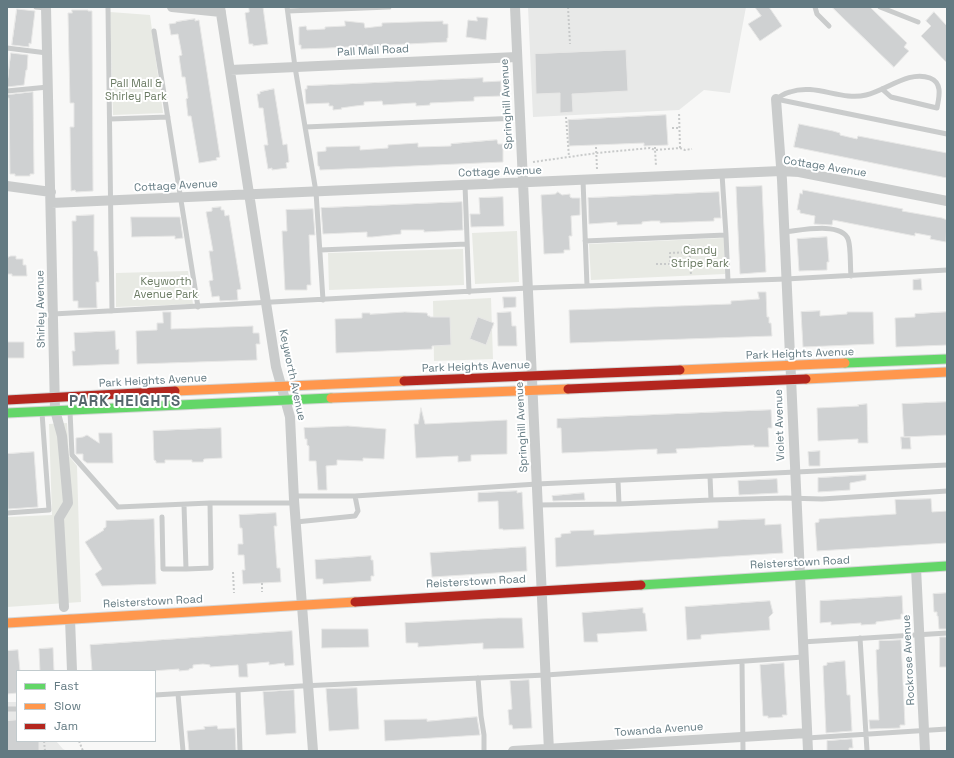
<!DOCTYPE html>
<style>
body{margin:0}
#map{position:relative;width:954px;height:758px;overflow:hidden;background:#f8f8f7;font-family:"Space Grotesk",sans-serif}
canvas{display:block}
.frame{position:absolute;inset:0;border:8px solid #637a82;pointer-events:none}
.legend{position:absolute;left:16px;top:670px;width:140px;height:72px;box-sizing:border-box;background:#fff;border:1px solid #c1cacd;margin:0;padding:5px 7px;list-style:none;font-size:12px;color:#637a82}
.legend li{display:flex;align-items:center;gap:8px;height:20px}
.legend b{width:20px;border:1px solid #c1cacd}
</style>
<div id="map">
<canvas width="954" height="758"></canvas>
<div class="frame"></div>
<ul class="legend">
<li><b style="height:5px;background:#63d668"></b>Fast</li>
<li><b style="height:5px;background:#ff974d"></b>Slow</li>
<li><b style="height:5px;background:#b3261e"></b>Jam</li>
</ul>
</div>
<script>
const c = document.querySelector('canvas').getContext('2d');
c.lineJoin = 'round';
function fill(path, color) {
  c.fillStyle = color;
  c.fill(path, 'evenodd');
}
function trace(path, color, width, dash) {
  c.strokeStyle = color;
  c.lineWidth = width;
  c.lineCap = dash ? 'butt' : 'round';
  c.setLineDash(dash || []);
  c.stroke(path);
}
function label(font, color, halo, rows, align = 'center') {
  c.font = font + ' "Space Grotesk",sans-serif';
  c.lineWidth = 4;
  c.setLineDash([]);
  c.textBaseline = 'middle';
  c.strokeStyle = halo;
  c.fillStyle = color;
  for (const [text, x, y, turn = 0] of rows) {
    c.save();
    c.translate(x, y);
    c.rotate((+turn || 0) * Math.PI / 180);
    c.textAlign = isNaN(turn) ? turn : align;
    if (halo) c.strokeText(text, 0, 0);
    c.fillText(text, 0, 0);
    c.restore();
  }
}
fill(new Path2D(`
 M528,7H746L730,93L704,90L679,110L533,117Z
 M7,702H17V741H56L63,749L67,751H7Z`), '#e8e9e8');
fill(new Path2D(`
 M110,12L150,15L163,113L113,115Z
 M517,231L519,282L475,284L472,233Z
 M724,238L725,274L591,280L589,244Z
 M463,249L464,285L329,290L328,253Z
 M188,271L193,304L116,307V273Z
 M491,298L493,359L434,361L433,301Z
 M67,423L69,456L77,466L81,602L7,607V517L52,515L49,424Z`), '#e8eae4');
const building = new Path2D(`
 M249,7H263L268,44L253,46V44H249L245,13L249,12Z
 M755,7H769L782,26L760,41L748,24L761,16Z
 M832,7H870L907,43L904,47L909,51L894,67Z
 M17,9L35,11L31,44L29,43V47L12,45Z
 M72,10H88V11H92L93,191L76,192L75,190L71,191L70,127H74V103H70L68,13H72Z
 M934,12L947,26V63L921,36L931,26L926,21Z
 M477,17L488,18L486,40L466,37L468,20L477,21Z
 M195,19V21L199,20L220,157L216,158L217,160L199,163L191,116H188L186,99L188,98L185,77H182L179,56L182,55L178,34L171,35L169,24L176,23V22Z
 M345,21L364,23L365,28L382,26V23L443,21V24H448V38H447V42L328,48L301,49V45H299V27L306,26L307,30L325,29V27L345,26Z
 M626,50L628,91L572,94L573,112L560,113V93L536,94L535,54Z
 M11,53L28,55L27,70H26L24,85L7,87Z
 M483,78V82L501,81V96L474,97V101L430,103V105L416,106V103H413L383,105L382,101L364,102V105L355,106L341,108L342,109L333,110V106H329V103L306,104L305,89H307V86Z
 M274,89L283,145L287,144L289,162L286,163L287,168L272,170V168L268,169L264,145H268L263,108H259L257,94H260V92Z
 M33,92L34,174H30V176H15V174H10L9,98H7V95Z
 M666,115L668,145L644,146V143L569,146L568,120Z
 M799,124L833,131L840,133V135L857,139L858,136L947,153V178L794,147Z
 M497,140L498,144H503V162L320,170L319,166H318L317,152L326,151V147L360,146V150L388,148V145L418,143V147L451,146V144Z
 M762,186L766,272L740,274L736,187Z
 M803,190L903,209L902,211L942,218L947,220L946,242L930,239L931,236L915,233V236L833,220L832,225L814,224L815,216L800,213V210H797L800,193L802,194Z
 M558,192L562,195L570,194V197L572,198H580V215L571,216L572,236H569L570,250H564V253L544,254L541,195L555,194Z
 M719,192L721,218H714V221L660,223V221H651L642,222V224L617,225V222L589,224L588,198Z
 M503,197L504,226L471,227L470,214H480L479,198Z
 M462,202L463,230L424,232V230H401V234L372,237H367V232L323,234L321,208Z
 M221,207V210H224L225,216L229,215L241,289L237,290L238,300L220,301L219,296L212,297L209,281L213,280L209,251H213L206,212L212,211V208Z
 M313,209L315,235H309L311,285H307V290H285L282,231H287L286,210Z
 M94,215V251H97L98,257L99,282H96L97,308H78V301H73L72,221H76V216Z
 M131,217H180L183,238L175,239V236L132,237Z
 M827,237L829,262H827V270L799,271L797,239Z
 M11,256H16V259H23V265H26L27,276H12V274H7V258Z
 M921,279L922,290H913V280Z
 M758,292H766L767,317H769V323H771L772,336L570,343L569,310L731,304V301L759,299Z
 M503,297H516V307L504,308Z
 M820,311V316L847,314V312H873L874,344L803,347L801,312Z
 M163,312H171V329L253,326V333H259L260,344H256L257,360L137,364L136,331L157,330V323H163Z
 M405,312L427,313L428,316H430V317H450L451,345L432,346V349L336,353L335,319L362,318V313H370V314Z
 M511,312L512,326H516L517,346H498L497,313Z
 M947,312V345L896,347L895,318L915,317V314Z
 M478,317L494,323L486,345L470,339Z
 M115,331L116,350L119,349V364L73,366L72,351H75L74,333Z
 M7,342H24V358H7Z
 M947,402V435L904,437L902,404Z
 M867,404L868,443H858V439L818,441L817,408L859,406L858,405Z
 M421,408L425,424L507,420V454L471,455V461L458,462V456L416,458L414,424H418Z
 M771,410L772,428H768L769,447H754V445L676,449L677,453L657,454V449L562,453L561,428H557V419Z
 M348,426L386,429L384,459L363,458V461L337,460V465L326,466L327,490H318L316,461H309V446L307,445V439H305L304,428Z
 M221,428L222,458L204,459L203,462H192V460H165V463H156V461L154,460L153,431Z
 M99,433H112L113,463H87L83,460V454H76V438L83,437L87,435L99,443Z
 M901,437H910L911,449H902Z
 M820,451V466H809L808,452Z
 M34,452L38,507L8,509L7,454Z
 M866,475V480L850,483V490L818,492V478Z
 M777,479L778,493L739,495L738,481Z
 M517,491V493L522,492L524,529L503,530V529H499L498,501L478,502V493Z
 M584,493L585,500L553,501L552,496Z
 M931,499L932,512L947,511V543L817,551L815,523L819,522V519L896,514L895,500Z
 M276,513L277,526H274L277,568H280L281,582L243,584L242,570H245L244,555H238V544H243L242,528H240L239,515Z
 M154,519L156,584L102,586L95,574L102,569L85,542L104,530L103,529L106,527V521Z
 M765,519V525L781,524L783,553L556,567L555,538L561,537V534L571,533L570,531L594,530V535L702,529L718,528V521Z
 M526,547L527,571L432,577L430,553Z
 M371,556V560H373L374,576H371V581L323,584V579H316L315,560Z
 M947,593V629H939L938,616H937V612H934L933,594Z
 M902,596L903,614H901V619L876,622V624L861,625V623L831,625V622L820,623V601Z
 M770,601L773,613L769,617L770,630L701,635V639L687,640L685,607Z
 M643,608V613H645L647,631L597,634L598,642H584L582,613Z
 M499,618H522L524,648L483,649V643L418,647V643H406L405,623Z
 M322,629H368L369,647L322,648Z
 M292,631L294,665L285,666L284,663L269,665V662L247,664L248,677H239L238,665L210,667V665L203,664L193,665V668L189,669V670L179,671V669L152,671H92L90,645Z
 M940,637H947V667H940Z
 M901,640L905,725H900V728L870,729L869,720H879L876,650L879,649V641Z
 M53,648L54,671H40L39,649Z
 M18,650L20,671H17V693L7,694V651Z
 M845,661L847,695H850L852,731L826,733L823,666L827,665V663Z
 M784,663L787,715H782L783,717L768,718V716H763L760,665Z
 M529,680L532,728L513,729L512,725H509V721L508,710L512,709L510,681Z
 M357,688L359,729L329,731L326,689Z
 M294,690L296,733L266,735L263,692Z
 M477,717L480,735L385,741L384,720L427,719V721Z
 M17,720V741H39V751H7V721Z
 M217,726L218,729L235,728L236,751H189L187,731L205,729L204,727Z
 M852,739L853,748H849V751H827V741Z`);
fill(building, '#cfd1d2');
trace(building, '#e7e7e6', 1);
const fast = new Path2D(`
 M845,363L947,359
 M7,413L331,398
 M641,585L947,566`);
const slow = new Path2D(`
 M680,370L845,363
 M806,379L947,372
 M175,391L404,381
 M331,398L568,389
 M7,623L355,602`);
const jam = new Path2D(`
 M404,381L680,370
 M568,389L806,379
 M7,400L175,391
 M355,602L641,585`);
trace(fast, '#d3d5d5', 11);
trace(slow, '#d3d5d5', 11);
trace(jam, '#d3d5d5', 11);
trace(new Path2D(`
 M568,7L570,44
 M566,117L569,157
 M672,128H679
 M596,147L597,169
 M655,147V150L680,148L679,112
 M680,148L685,150L692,149
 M533,162L597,153L650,148L655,150L656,166
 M689,244L691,275
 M656,264H670V253L690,252
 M233,572L234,593
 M262,583V592
 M44,741L45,751
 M79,741L83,751`), '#c8caca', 2, [2, 2]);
trace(new Path2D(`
 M36,7L46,8
 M108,7L112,311
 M287,7L295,67L316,192L323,300
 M815,7L817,14L829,26
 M880,7L918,22
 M288,11L389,7
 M154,31L198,307
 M7,48L47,53
 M7,91L48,87
 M776,99C781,96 785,93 790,92C815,83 841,101 866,95C887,90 909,70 930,78C943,83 939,97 937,108L891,97L882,89
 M776,99L947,134
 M110,119L168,117
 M305,127L519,118
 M722,174L726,235
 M583,180L587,286
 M465,185L469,292
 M784,232C798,231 841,221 848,239C851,246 850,266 851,276
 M585,241L726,235L728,281
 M320,250L467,244
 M53,314L528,288L786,279L947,270
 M70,411L72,455L118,507L210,503H294
 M618,481L619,504L711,500L710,476
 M294,496H355L537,484L947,465
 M711,500L786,498L822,499L947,491
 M538,505L619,504
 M7,513L49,510L42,413
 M162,517L163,569H186L184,505
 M296,522L355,516L358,511L355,496
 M186,569L211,568L210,503
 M860,638L867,751
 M802,642L947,633
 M742,662L743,751
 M478,678L481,716L484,735V751
 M238,690L240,751
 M178,694L183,751
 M155,695L301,686L546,675L803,657
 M7,709H17
 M807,738L947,729`), '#cacccc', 5);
trace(new Path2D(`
 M46,7L55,410L62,436L68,503L59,518L64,607
 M172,7L221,12
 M220,7L276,367L290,417L294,500L313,751
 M515,7L549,751
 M230,70L517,57
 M776,99L782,180L808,751
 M7,186L51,192
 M51,203L781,171L799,172L947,201
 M916,568L925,751
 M70,619L72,671
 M513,751L807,733`), '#cacccc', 10);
trace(fast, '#63d668', 9);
trace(slow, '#ff974d', 9);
trace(jam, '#b3261e', 9);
label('11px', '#637a82', '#fff', [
 ["Pall Mall Road",373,51,-3],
 ["Springhill Avenue",507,104,-93],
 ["Cottage Avenue",825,167,9],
 ["Cottage Avenue",500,172,-2],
 ["Cottage Avenue",176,186,-3],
 ["Shirley Avenue",41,309,-91],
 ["Park Heights Avenue",800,354,-2],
 ["Park Heights Avenue",476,367,-2],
 ["Keyworth Avenue",292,375,78],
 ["Park Heights Avenue",153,381,-3],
 ["Violet Avenue",780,425,-92],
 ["Springhill Avenue",522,427,-93],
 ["Reisterstown Road",800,563,-3],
 ["Reisterstown Road",476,582,-3],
 ["Reisterstown Road",153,602,-3],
 ["Rockrose Avenue",909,660,-93],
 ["Towanda Avenue",659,730,-4]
]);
label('11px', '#6a7a62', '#fff', [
 ["Pall Mall &",136,84],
 ["Shirley Park",136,97],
 ["Candy",700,251],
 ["Stripe Park",700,264],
 ["Keyworth",166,282],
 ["Avenue Park",166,295]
]);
c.letterSpacing = '1px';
label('bold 15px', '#55666d', '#fff', [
 ["PARK HEIGHTS",125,402]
]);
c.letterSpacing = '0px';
</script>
